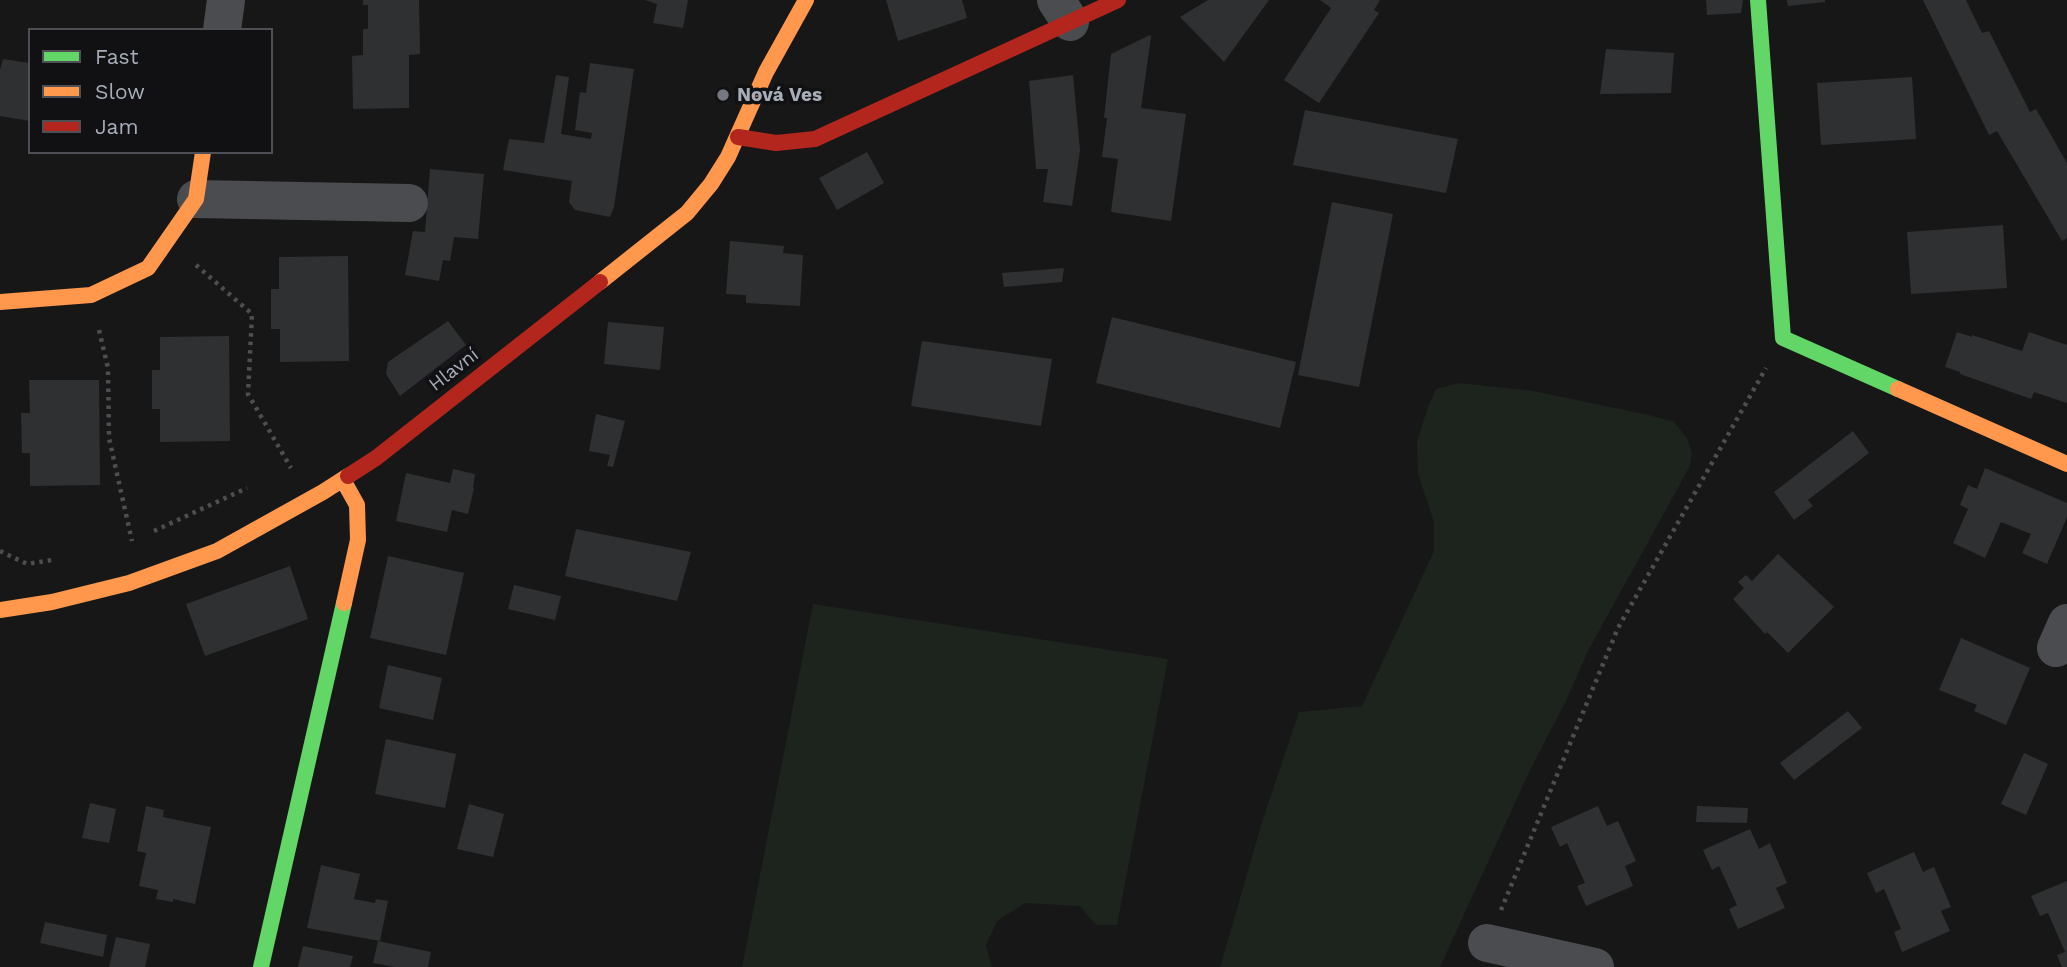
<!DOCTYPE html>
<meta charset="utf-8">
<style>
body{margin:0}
#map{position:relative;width:2067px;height:967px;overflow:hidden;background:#171717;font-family:"Work Sans",sans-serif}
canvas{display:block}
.legend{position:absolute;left:28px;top:28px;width:245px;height:126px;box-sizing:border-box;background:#111113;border:2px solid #4d4f55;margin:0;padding:9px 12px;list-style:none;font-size:21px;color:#a7adb9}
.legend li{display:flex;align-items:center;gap:14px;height:35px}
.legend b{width:35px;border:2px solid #4d4f55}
</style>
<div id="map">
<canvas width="2067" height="967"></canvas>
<ul class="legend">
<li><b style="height:9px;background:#63d668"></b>Fast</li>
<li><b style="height:9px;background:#ff974d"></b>Slow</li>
<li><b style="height:9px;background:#b3261e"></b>Jam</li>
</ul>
</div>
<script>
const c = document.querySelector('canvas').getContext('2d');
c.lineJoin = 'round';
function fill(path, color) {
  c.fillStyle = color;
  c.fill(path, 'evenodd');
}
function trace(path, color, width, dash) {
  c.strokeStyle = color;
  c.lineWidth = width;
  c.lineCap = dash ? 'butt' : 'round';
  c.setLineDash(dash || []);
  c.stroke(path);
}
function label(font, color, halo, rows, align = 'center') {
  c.font = font + ' "Work Sans",sans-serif';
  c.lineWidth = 7;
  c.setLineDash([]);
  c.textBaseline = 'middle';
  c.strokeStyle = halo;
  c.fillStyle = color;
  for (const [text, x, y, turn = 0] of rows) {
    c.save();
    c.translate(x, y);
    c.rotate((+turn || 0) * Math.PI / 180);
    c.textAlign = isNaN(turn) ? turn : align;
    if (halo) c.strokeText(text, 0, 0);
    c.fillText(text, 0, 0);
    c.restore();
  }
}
fill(new Path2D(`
 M1460,383L1533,391L1649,415L1674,422L1687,438L1692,453L1690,466L1588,651L1565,703L1531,768L1440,967H1220L1263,819L1299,712L1362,706L1434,551V522L1418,474L1417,441L1429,404L1436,389Z
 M813,604L1168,659L1117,925H1096L1080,906L1025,903L997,921L986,945L992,967H742Z`), '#1c241d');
fill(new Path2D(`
 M363,0H419L420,54L409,55V108L353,109L352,56L363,55V29H368V5H363Z
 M645,0H688L683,28L653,23L657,4Z
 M886,0H962L967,18L898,41Z
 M1208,0H1269L1224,62L1180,17Z
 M1320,0H1380L1374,10L1379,13L1319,103L1284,80L1331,8Z
 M1706,0H1743L1741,13L1707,15Z
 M1787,0H1825V2L1788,6Z
 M1923,0H1966L1982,33L1989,31L2030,112L2036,109L2067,163V238L2062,241L1997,131L1989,135Z
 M1150,35L1151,37L1141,108L1186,114L1171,221L1111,212L1118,159L1102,157L1107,118H1104L1111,54Z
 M1606,49L1674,53L1671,93L1600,94Z
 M3,59L29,63L30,121L0,116V70Z
 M590,63L634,69L614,207L610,217L575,210L569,202L572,181L503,170L509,139L544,143L556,75L569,77L561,134L591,139L592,133L575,130L580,92L586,93Z
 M1073,75L1080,150L1072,206L1043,202L1048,169H1036L1029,81Z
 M1912,77L1916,139L1821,145L1817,83Z
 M1305,110L1458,139L1446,193L1293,165Z
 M867,152L884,183L837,210L819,178Z
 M430,169L484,174L478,239L454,237L450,261L443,260L439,281L405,275L413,231L425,232Z
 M1332,202L1393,214L1359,387L1298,375Z
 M2003,225L2007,288L1911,294L1907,232Z
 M730,241L784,246L783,253L803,255L800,306L746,303V295L726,294Z
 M348,256L349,361L280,362V329H271V289H279V257Z
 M1064,268L1062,282L1004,287L1002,273Z
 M1112,317L1296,362L1280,428L1096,383Z
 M448,321L466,345L400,396L386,374L388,362Z
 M608,322L664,327L660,370L604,364Z
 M1957,332L1972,337V335L2022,351L2029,332L2067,345V403L2034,392L2031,399L1960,374V372L1945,367Z
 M229,336L230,441L160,442V409H152V370H160V337Z
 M922,341L1052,359L1041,426L911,406Z
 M29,380H99L100,485L30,486V453H22L21,413H30Z
 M596,414L625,421L613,467L607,466L610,455L589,451Z
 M1853,431L1869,453L1808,500L1813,506L1794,520L1774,492Z
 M1985,468L2067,503V517L2047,564L2022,553L2031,534L2001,522L1985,558L1953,543L1968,509L1960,505L1968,485L1977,489Z
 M453,469L475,474L473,488H474L468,514L452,510L447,532L396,521L406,473L450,483Z
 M576,529L691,552L677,601L565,576Z
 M1778,554L1834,607L1788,653L1767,632L1765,634L1733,599L1744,588L1738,582L1746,575L1752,581Z
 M388,556L464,573L446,655L370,638Z
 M290,566L308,619L205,656L186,604Z
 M514,585L561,596L555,620L508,609Z
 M1961,638L2030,668L2006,725L1974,711L1977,705L1939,690Z
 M388,665L442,678L433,720L379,708Z
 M1848,711L1862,728L1794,780L1780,763Z
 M386,739L456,754L445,808L375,794Z
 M2024,753L2048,764L2026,815L2001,804Z
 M90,803L116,809L109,843L82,838Z
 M469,804L504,814L493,857L457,849Z
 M146,806L164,810L163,817L211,827L195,904L173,899V902L156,899L158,890L139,886L146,853L137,851Z
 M1598,806L1607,826L1618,821L1636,861L1625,866L1633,886L1586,906L1577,886L1585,883L1567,843L1560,847L1551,827Z
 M1697,806L1748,808L1747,823L1696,822Z
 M1750,829L1759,849L1770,843L1787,883L1776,888L1785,908L1738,929L1729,909L1737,905L1719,866L1712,870L1703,850Z
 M1914,852L1923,872L1934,867L1951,907L1941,911L1950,931L1902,952L1894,932L1901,929L1884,889L1876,893L1867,873Z
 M321,865L360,874L354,899L375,903L376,899L388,901L380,941L307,928Z
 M2067,881V967H2062L2057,955L2065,952L2048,913L2040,916L2031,896Z
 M45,922L107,935L103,957L40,943Z
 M116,937L150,944L145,967H109Z
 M378,941L431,952L428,967H395L373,963Z
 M303,946L353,956L350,967H298Z`), '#2f3031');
trace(new Path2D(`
 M196,265L252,314L248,394L291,468
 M99,330L108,368L109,438L132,541
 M154,531L247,488
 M0,551L27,564L52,560
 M1501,910L1618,628L1766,368`), '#4d4e51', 4.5, [3.5, 5]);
trace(new Path2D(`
 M1056,0L1070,22
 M222,30L226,0
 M196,199L409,203
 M2056,648L2067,623
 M1487,943L1595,967`), '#4a4c50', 38);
trace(new Path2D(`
 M1758,0L1783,338L1898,389
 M261,967L344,603`), '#63d668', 16);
trace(new Path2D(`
 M600,282L687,213L711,184L728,157L766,72L806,0
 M0,302L91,295L148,268L196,199L203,152
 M1898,389L2067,464
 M343,480L357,505L358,540L344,603
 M0,610L52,602L129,583L217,551L323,492L348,476`), '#ff974d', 16);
trace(new Path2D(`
 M738,137L776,143L815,139L1118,0
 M348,476L376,458L600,282`), '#b3261e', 16);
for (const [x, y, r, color] of [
 [723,95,7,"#757880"]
]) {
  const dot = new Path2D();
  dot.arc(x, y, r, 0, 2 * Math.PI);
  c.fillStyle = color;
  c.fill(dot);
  trace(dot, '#111113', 2.5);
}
label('bold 19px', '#a7adb9', '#111113', [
 ["Nová Ves",737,95]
], 'left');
label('19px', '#a7adb9', '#111113', [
 ["Hlavní",454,370,-38]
]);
</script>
